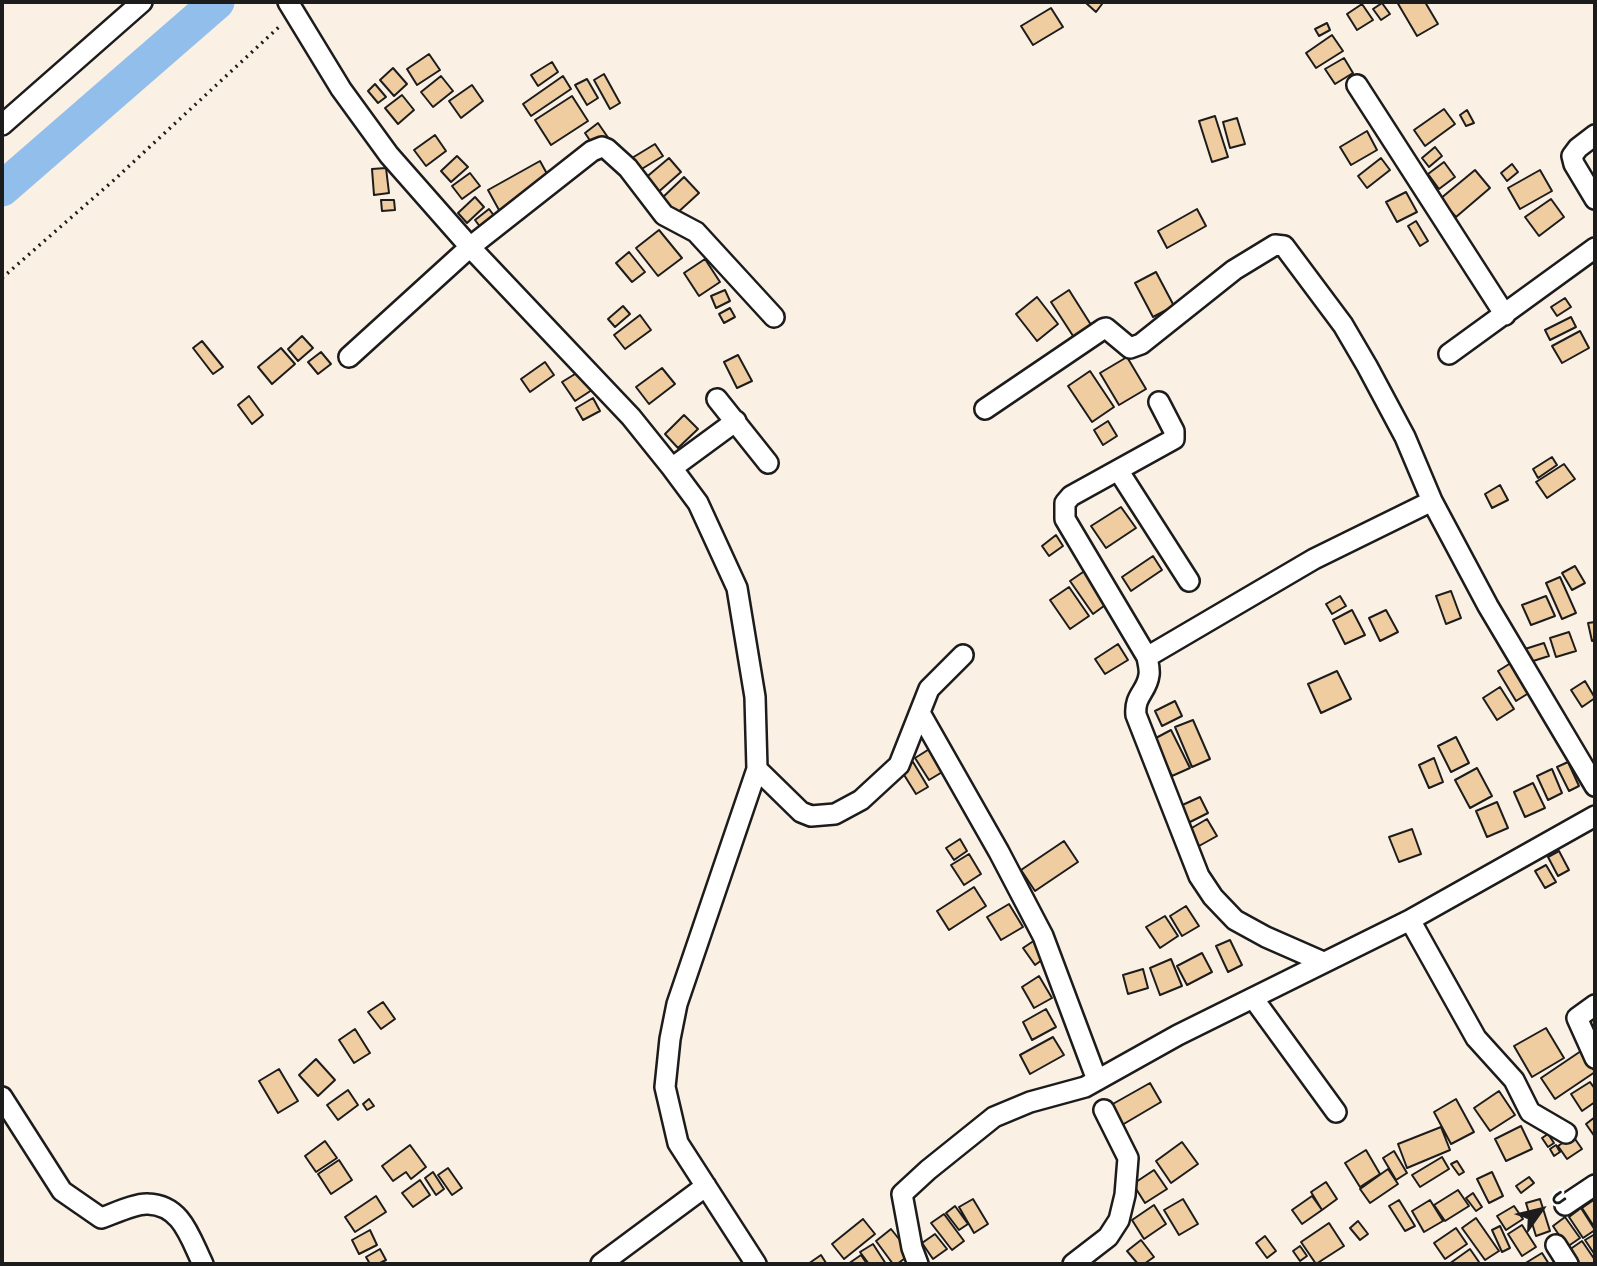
<!DOCTYPE html>
<style>
body{margin:0}
#map{position:relative;width:1597px;height:1266px;overflow:hidden;background:#faf0e3;font-family:Itim,sans-serif}
canvas{display:block}
.frame{position:absolute;inset:0;border:4px solid #1c1c1c;pointer-events:none}
.north{position:absolute;left:1506px;top:1175px;width:70px;height:70px;-webkit-text-stroke:5px #fff;paint-order:stroke;rotate:56deg;font-size:19px;font-weight:700;line-height:28px;text-align:center;color:#1c1c1c}
.north::after{content:'';display:block;margin:auto;width:24px;height:32px;background:#1c1c1c;clip-path:polygon(50% 0,100% 100%,50% 72%,0 100%)}
</style>
<div id="map">
<canvas width="1597" height="1266"></canvas>
<div class="frame"></div>
<div class="north">U</div>
</div>
<script>
const c = document.querySelector('canvas').getContext('2d');
c.lineJoin = 'round';
function trace(path, color, width, dash) {
  c.strokeStyle = color;
  c.lineWidth = width;
  c.lineCap = dash ? 'butt' : 'round';
  c.setLineDash(dash || []);
  c.stroke(path);
}
function fill(path, color) {
  c.fillStyle = color;
  c.fill(path, 'evenodd');
}
trace(new Path2D(`
 M2,189L217,2`), '#92beeb', 35);
const building = new Path2D(`
 M1087,2H1099L1102,4L1096,12L1086,3Z
 M1397,2H1425L1438,24L1417,36Z
 M1382,3L1390,14L1381,20L1373,9Z
 M1362,4L1373,20L1357,30L1347,14Z
 M1051,8L1063,27L1033,45L1021,26Z
 M1327,23L1330,30L1319,36L1315,29Z
 M1332,35L1343,51L1316,68L1306,53Z
 M429,54L440,70L417,85L407,69Z
 M1344,58L1353,73L1335,84L1325,69Z
 M552,62L558,72L538,86L531,75Z
 M393,68L407,84L394,96L380,80Z
 M604,74L620,103L610,109L594,80Z
 M441,76L453,91L433,107L421,92Z
 M563,76L571,89L531,116L523,104Z
 M587,79L598,98L587,105L575,85Z
 M375,84L386,97L378,103L368,91Z
 M472,85L483,101L461,118L449,101Z
 M402,95L414,110L398,124L385,108Z
 M572,96L588,121L551,145L535,120Z
 M1444,109L1455,124L1425,146L1414,130Z
 M1467,110L1474,123L1466,126L1460,115Z
 M1215,116L1228,157L1212,162L1199,121Z
 M1237,118L1245,144L1230,148L1223,122Z
 M598,123L609,139L595,148L585,133Z
 M1367,131L1377,150L1351,165L1340,147Z
 M435,135L446,151L426,166L414,150Z
 M655,144L663,156L640,170L632,158Z
 M1435,147L1442,156L1429,167L1422,158Z
 M457,156L468,167L451,182L441,171Z
 M669,158L681,172L655,195L643,180Z
 M1381,158L1390,170L1367,188L1358,176Z
 M540,161L551,181L499,210L488,190Z
 M1444,162L1455,177L1439,189L1428,174Z
 M1512,164L1518,172L1507,181L1501,173Z
 M386,168L389,193L374,195L372,169Z
 M1475,170L1490,188L1456,217L1440,199Z
 M1540,170L1552,191L1520,209L1508,188Z
 M470,173L480,186L462,199L452,186Z
 M684,177L699,193L675,215L660,200Z
 M1406,192L1417,212L1397,222L1386,202Z
 M475,197L484,207L467,223L458,213Z
 M1551,199L1564,217L1539,236L1525,217Z
 M381,200H394L395,210L382,211Z
 M489,209L495,217L481,228L475,220Z
 M1197,209L1206,226L1167,248L1158,231Z
 M1416,221L1428,241L1420,246L1408,226Z
 M659,230L682,258L658,276L636,248Z
 M629,252L645,272L632,282L616,263Z
 M705,259L720,282L699,296L684,273Z
 M1156,272L1174,306L1153,317L1135,283Z
 M725,290L730,301L716,308L711,296Z
 M1069,290L1093,328L1075,339L1051,302Z
 M1037,297L1058,324L1037,341L1016,314Z
 M1565,298L1571,307L1557,316L1551,307Z
 M623,306L630,314L615,327L608,319Z
 M730,308L735,317L724,323L719,314Z
 M640,315L651,330L625,349L614,335Z
 M1571,317L1576,327L1550,340L1545,330Z
 M1580,331L1589,348L1562,363L1552,346Z
 M302,336L313,348L298,361L288,349Z
 M202,341L223,367L213,374L193,348Z
 M281,348L295,364L272,384L258,367Z
 M321,352L331,364L318,374L308,362Z
 M738,355L752,381L737,388L724,362Z
 M1127,357L1146,389L1119,405L1100,373Z
 M545,362L554,375L530,392L521,379Z
 M662,368L675,384L649,404L636,387Z
 M580,371L592,390L575,401L562,382Z
 M1090,371L1114,407L1092,422L1068,386Z
 M249,396L263,415L252,424L238,405Z
 M593,398L600,411L583,420L576,408Z
 M684,415L698,429L678,448L665,434Z
 M1108,421L1117,436L1103,445L1094,430Z
 M1552,457L1557,465L1538,478L1533,469Z
 M1564,464L1575,479L1547,498L1536,482Z
 M1500,485L1508,500L1492,508L1485,494Z
 M1121,507L1136,528L1106,548L1091,526Z
 M1056,535L1063,546L1049,556L1042,546Z
 M1153,556L1162,570L1131,591L1122,577Z
 M1575,566L1585,583L1572,590L1562,573Z
 M1086,570L1108,603L1093,614L1070,581Z
 M1560,577L1576,613L1562,619L1546,583Z
 M1069,587L1089,616L1070,629L1050,600Z
 M1451,591L1461,618L1446,624L1436,596Z
 M1340,596L1346,606L1332,614L1326,604Z
 M1546,596L1555,616L1531,625L1522,605Z
 M1352,610L1365,635L1345,644L1333,620Z
 M1386,610L1398,632L1380,641L1369,618Z
 M1595,622V640L1592,641L1588,623Z
 M1569,632L1576,651L1556,657L1550,638Z
 M1544,643L1549,656L1530,662L1525,649Z
 M1118,644L1128,660L1105,674L1095,659Z
 M1514,661L1532,691L1516,701L1498,671Z
 M1337,671L1351,699L1321,713L1308,684Z
 M1585,681L1595,698L1582,707L1571,690Z
 M1500,687L1514,709L1497,720L1483,698Z
 M1175,701L1182,716L1162,726L1155,711Z
 M1193,720L1210,759L1192,767L1175,727Z
 M1171,730L1190,768L1172,776L1154,739Z
 M1456,737L1469,763L1451,772L1438,746Z
 M931,748L944,771L929,780L915,758Z
 M1434,758L1443,782L1429,788L1419,765Z
 M913,762L928,787L916,794L901,770Z
 M1568,762L1579,786L1569,791L1557,767Z
 M1477,768L1492,796L1470,808L1455,780Z
 M1552,769L1562,793L1548,800L1537,776Z
 M1533,783L1545,808L1525,817L1514,792Z
 M1200,797L1208,813L1186,824L1178,807Z
 M1497,802L1508,828L1487,837L1476,811Z
 M1207,819L1217,836L1199,846L1190,829Z
 M1412,829L1421,854L1399,862L1389,837Z
 M960,839L967,851L954,860L946,848Z
 M1064,841L1078,862L1035,891L1021,870Z
 M1559,851L1569,870L1558,876L1548,857Z
 M969,854L981,874L964,885L951,865Z
 M1546,865L1556,882L1545,888L1535,871Z
 M974,887L986,906L949,930L937,911Z
 M1009,904L1023,927L1001,940L987,917Z
 M1186,906L1199,926L1182,936L1170,916Z
 M1165,916L1178,936L1160,948L1146,927Z
 M1035,940L1046,957L1035,965L1023,948Z
 M1230,940L1242,965L1228,972L1216,946Z
 M1202,953L1212,972L1187,985L1177,966Z
 M1171,959L1182,986L1160,995L1150,968Z
 M1143,969L1148,988L1128,994L1123,975Z
 M1039,976L1052,998L1034,1008L1022,987Z
 M383,1002L395,1019L381,1029L368,1012Z
 M1046,1009L1056,1027L1032,1040L1023,1022Z
 M1593,1016L1595,1019V1045L1581,1024Z
 M1546,1028L1564,1058L1532,1077L1514,1046Z
 M355,1029L370,1053L354,1063L339,1040Z
 M1053,1037L1064,1055L1030,1074L1020,1055Z
 M1581,1051L1595,1072L1555,1099L1541,1078Z
 M316,1059L335,1080L318,1096L299,1075Z
 M279,1069L298,1101L278,1113L259,1081Z
 M1590,1082L1595,1089V1102L1582,1111L1571,1094Z
 M1150,1083L1161,1102L1122,1125L1111,1105Z
 M348,1090L358,1105L338,1120L327,1105Z
 M1499,1091L1515,1115L1490,1131L1474,1108Z
 M369,1099L374,1106L367,1110L363,1104Z
 M1456,1099L1474,1132L1451,1144L1434,1112Z
 M1595,1117V1137L1586,1124Z
 M1521,1126L1532,1149L1506,1161L1495,1139Z
 M1441,1127L1450,1150L1407,1168L1398,1144Z
 M1548,1134L1554,1143L1548,1147L1542,1138Z
 M1573,1136L1582,1149L1567,1159L1558,1146Z
 M325,1141L337,1158L316,1172L305,1156Z
 M1182,1142L1198,1164L1171,1183L1156,1161Z
 M410,1145L426,1167L411,1179L406,1172L393,1181L382,1166Z
 M1556,1145L1560,1152L1554,1156L1550,1149Z
 M1366,1150L1380,1174L1360,1187L1345,1163Z
 M1394,1151L1407,1173L1396,1180L1383,1158Z
 M1442,1157L1449,1169L1420,1187L1412,1175Z
 M339,1160L352,1180L331,1194L318,1174Z
 M1457,1161L1464,1172L1459,1175L1451,1164Z
 M448,1168L462,1188L452,1195L438,1175Z
 M1388,1169L1398,1184L1370,1203L1360,1189Z
 M1154,1170L1167,1189L1145,1203L1133,1184Z
 M433,1172L444,1189L436,1195L425,1178Z
 M1492,1172L1503,1196L1489,1203L1477,1179Z
 M1529,1177L1534,1183L1521,1193L1516,1186Z
 M420,1180L430,1195L413,1207L402,1193Z
 M1326,1182L1337,1199L1322,1210L1311,1192Z
 M1458,1190L1469,1206L1445,1221L1434,1205Z
 M1473,1193L1482,1207L1476,1211L1466,1198Z
 M376,1196L386,1212L355,1232L345,1217Z
 M1312,1196L1322,1210L1302,1224L1292,1210Z
 M973,1199L988,1224L974,1233L959,1207Z
 M1183,1199L1198,1224L1179,1235L1164,1210Z
 M1540,1199L1550,1231L1536,1236L1526,1203Z
 M1595,1199V1228L1582,1208Z
 M1399,1200L1415,1226L1405,1231L1389,1206Z
 M1430,1200L1443,1221L1424,1232L1412,1211Z
 M1154,1205L1166,1224L1144,1239L1132,1220Z
 M955,1206L968,1224L959,1230L946,1213Z
 M1514,1206L1523,1219L1506,1230L1497,1216Z
 M1581,1208L1595,1230L1583,1238L1569,1217Z
 M944,1214L964,1241L952,1250L931,1223Z
 M1565,1217L1580,1238L1567,1247L1553,1226Z
 M1476,1218L1499,1251L1485,1260L1462,1228Z
 M863,1219L875,1234L844,1259L832,1244Z
 M1358,1221L1368,1234L1360,1240L1350,1228Z
 M1329,1223L1344,1246L1316,1264L1301,1242Z
 M1522,1225L1536,1247L1522,1256L1508,1234Z
 M1500,1226L1510,1248L1502,1252L1492,1230Z
 M1456,1228L1467,1244L1445,1259L1434,1243Z
 M891,1229L911,1254L897,1264H893L876,1241Z
 M370,1230L377,1245L359,1254L352,1240Z
 M935,1234L947,1249L933,1259L922,1243Z
 M1595,1234V1255L1585,1240Z
 M1265,1236L1276,1251L1267,1258L1256,1243Z
 M1141,1240L1154,1257L1144,1264H1138L1127,1251Z
 M1582,1241L1595,1260L1594,1264H1579L1569,1250Z
 M873,1244L886,1264H869L860,1252Z
 M1300,1246L1307,1256L1300,1261L1293,1251Z
 M380,1249L386,1260L378,1264H370L366,1257Z
 M1470,1249L1479,1262L1476,1264H1449Z
 M1542,1253L1549,1264H1524Z
 M821,1255L826,1263L808,1264Z
 M861,1255L867,1264H848Z`);
fill(building, '#f0cda1');
trace(building, '#1c1c1c', 2);
const street = new Path2D(`
 M288,2L341,89L389,155L470,247L631,417L672,468L698,503L737,588L755,697L757,769L677,1004L670,1039L665,1087L678,1143L756,1264
 M1357,85L1505,315
 M2,125L142,2
 M1595,135L1578,148L1572,156L1574,164L1595,199
 M1449,354L1595,248
 M349,357L470,247L592,151L602,147L607,149L628,168L664,215L696,232L774,317
 M717,399L768,463
 M985,409L1103,329L1106,328L1130,348L1141,344L1234,270L1275,245L1284,246L1343,325L1367,366L1405,437L1432,501
 M672,468L736,421
 M1118,470L1174,439V431L1159,402
 M1189,581L1118,470L1071,496L1065,503V519L1147,657C1148,663 1150,669 1149,675C1147,692 1134,695 1136,715L1199,876L1213,897L1235,920L1266,937L1323,962
 M1147,657L1314,559L1432,501L1488,606L1595,786
 M920,713L999,852L1043,936L1097,1080
 M757,769L801,812L811,816L835,814L861,800L899,765L929,689L963,655
 M1410,920L1476,1038L1514,1080L1530,1112L1566,1133
 M1253,998L1336,1112
 M1595,1005L1577,1018L1595,1058
 M2,1097L62,1191L101,1218C113,1214 136,1203 148,1204C182,1205 190,1238 203,1264
 M1565,1205L1595,1185
 M1556,1245L1568,1264
 M601,1264L706,1186
 M918,1264L912,1248L902,1194L928,1170L994,1117L1030,1102L1085,1087L1178,1035L1410,920L1595,816
 M1073,1264L1108,1237L1119,1220L1125,1195L1128,1158L1104,1110`);
trace(street, '#1c1c1c', 24);
trace(new Path2D(`
 M2,278L114,180L280,26`), '#1c1c1c', 3.5, [2, 5]);
trace(street, '#fff', 19);
</script>
